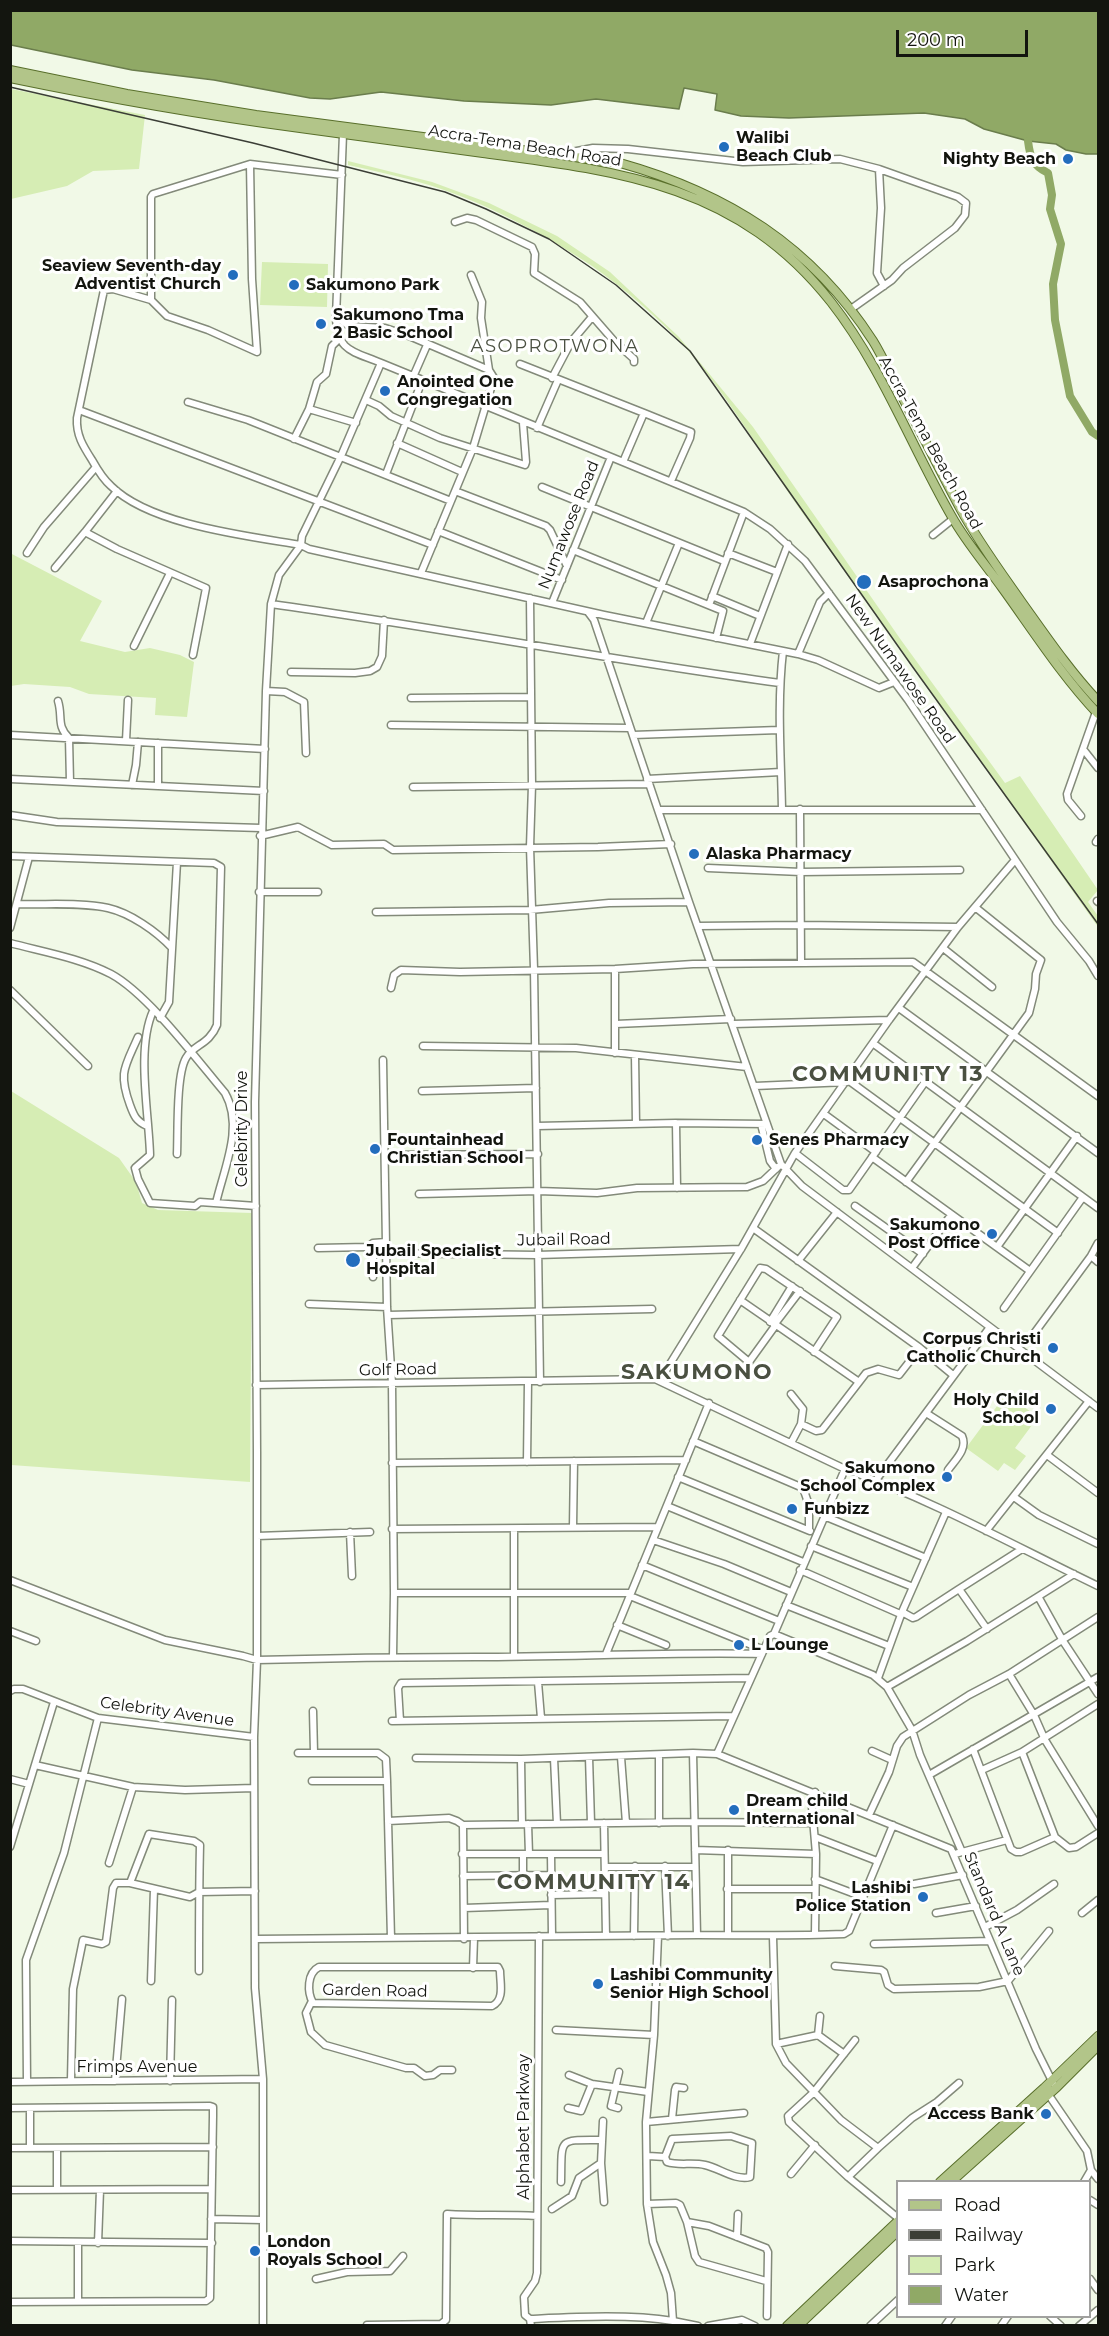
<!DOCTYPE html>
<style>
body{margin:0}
#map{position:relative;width:1109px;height:2336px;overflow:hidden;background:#f1f9e7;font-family:Montserrat,sans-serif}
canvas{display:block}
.frame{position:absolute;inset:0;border:12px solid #13150f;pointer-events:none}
.legend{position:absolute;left:896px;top:2180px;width:195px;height:138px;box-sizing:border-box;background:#fff;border:2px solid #a1a19f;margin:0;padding:8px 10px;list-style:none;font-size:18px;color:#13150f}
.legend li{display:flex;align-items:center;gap:12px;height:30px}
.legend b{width:30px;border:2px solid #a1a19f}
.scale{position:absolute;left:896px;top:30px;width:132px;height:27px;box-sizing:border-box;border:3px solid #13150f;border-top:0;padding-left:8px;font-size:18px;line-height:21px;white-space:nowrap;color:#13150f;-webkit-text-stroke:4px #fff;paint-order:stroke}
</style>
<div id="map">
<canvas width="1109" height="2336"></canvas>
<div class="frame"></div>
<ul class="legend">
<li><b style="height:8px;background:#b2c589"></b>Road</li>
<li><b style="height:8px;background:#3b3e36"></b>Railway</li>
<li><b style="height:16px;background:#d6edb4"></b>Park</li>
<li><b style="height:16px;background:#90a966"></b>Water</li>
</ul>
<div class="scale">200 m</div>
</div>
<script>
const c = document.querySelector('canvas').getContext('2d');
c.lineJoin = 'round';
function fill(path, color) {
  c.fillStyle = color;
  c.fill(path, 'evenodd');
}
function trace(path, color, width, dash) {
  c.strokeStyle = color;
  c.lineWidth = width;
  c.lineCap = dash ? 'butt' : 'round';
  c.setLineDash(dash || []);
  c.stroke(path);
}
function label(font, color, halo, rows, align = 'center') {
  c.font = font + ' Montserrat,sans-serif';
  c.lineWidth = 6;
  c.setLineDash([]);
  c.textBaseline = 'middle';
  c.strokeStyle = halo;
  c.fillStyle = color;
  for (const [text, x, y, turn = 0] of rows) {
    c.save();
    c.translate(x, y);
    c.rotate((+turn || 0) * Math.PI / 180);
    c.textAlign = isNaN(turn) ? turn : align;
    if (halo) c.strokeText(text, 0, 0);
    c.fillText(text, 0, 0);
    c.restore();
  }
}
fill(new Path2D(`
 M11,89L145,115L139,169L93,171L67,186L11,199Z
 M348,161L432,182L489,203L557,236L610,272L679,337L753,427L901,640L1005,783L1020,776L1098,890L1088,902L1098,916V927C1002,792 906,656 809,522C767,464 731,399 684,346C659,318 623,288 592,266C542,233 486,203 429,185C402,177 375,171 348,165Z
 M262,262L328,264L327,307L260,305Z
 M10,553L102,601L80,641L125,652L150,648L180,655L194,662L187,717L155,715L156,698L89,694L70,687L24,684L11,686Z
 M11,1091L119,1158L136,1182L142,1203L158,1210L252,1213L250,1482L11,1465Z
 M1006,1394L1038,1417L1015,1448L1026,1456L1015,1470L1004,1463L998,1471L966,1448Z`), '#d6edb4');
const water = new Path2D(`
 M10,11H1098V154H1086L1066,150L1056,144L1028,141L984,129L965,119L924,113L789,118L741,116L715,110L717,94L684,88L679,109L596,99L551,105L464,101L381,92L330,99L310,98L214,80L132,70L11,45Z`);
fill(water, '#90a966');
trace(water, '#6a7d4c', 1.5);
trace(new Path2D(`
 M1028,141C1030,157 1032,165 1048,173L1052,195L1050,209L1061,244L1053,284L1055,320L1070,396L1092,432L1098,436`), '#90a966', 8);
const minor = new Path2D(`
 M343,134L336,317C337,352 353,351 381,363L611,457L552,603
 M561,154L593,148L628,149L743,162L840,159L879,169L958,197L966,203L965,215L955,228L903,268L892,280L851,309
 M879,169L881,208L877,273L884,286
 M342,175L250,164L252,279L257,352L208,330L167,316L151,300L113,289L104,290L77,418C76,435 83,446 92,460C97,469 103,479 111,486C150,525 248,536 301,545L309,549L604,615L798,654L818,660L879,688L894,682
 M455,222L467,218L476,220L532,247L535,254L534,273L580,302L614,341L634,359V362
 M151,300V197L153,194L250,164
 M336,317L349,326L385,328L407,335L489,370
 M520,364L644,413L623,462
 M413,377L427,345
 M552,378L571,342L592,317
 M366,400L379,406L391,416L440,438L525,465L526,462L523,423
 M188,402L248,420L451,501
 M309,409L356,423
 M79,410L433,545
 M644,413L691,432L690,438L671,481
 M537,428L558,380
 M294,439L309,409L317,382L326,374L332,346L339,339
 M397,443L462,472
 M611,457L744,512L770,529L805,561L908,700L1057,922L1089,961L1098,976
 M386,474L422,381
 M542,487L724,561
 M117,491L85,532L117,549L206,588L193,655
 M455,491L546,526L550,530L567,566
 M438,531L562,580
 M933,535L953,519
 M573,550L723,611L716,638
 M27,553L44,527L96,467
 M728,553L777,572
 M55,568L85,532
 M421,573L473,448L494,378L489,370L481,318L482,302L471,275
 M712,596L760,616
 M530,598L532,785L530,847L534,969L540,1382
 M271,604C441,628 610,660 780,683
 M709,605L744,512
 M588,612L594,620L689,902L781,1164L802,1186L1098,1408
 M646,623L679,543
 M750,644L788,544
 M134,646L170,573
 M798,654L820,602L829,593
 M291,672L355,673L370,671L377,667L382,656L384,620
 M266,691L271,604L279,575L301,545L302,536L341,456L381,363
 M411,698L530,697
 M58,701C63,717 56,725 69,738L70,782
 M391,725L630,728
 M10,735L265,749
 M633,735L779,730
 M126,741L128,700
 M1083,749L1098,768
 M10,779L264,791
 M647,779L781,772
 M132,785L136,765L138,742
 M158,786V743
 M413,787L649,784
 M782,809C781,755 777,704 783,651
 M800,809L801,962
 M659,810H982
 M10,815L57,822L261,828
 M1081,816L1068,800L1067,794L1096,712
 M260,836L298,827L332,845L384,844L393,850L598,847L671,844
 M1096,842L1098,839
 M10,856L214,863L221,867L217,1025C209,1045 194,1044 186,1058C176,1075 178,1132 177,1154
 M708,868L801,872L960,870
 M259,892H318
 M1097,901L1098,902
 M18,904C46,905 81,902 108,908C130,913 156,931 172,948
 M376,912L530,910L609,903L689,902
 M698,926L801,925L958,927
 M10,928L29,857
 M10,943C44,952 80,958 111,974C148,994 197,1060 225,1093C244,1127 224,1168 216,1203
 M943,948L992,987
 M615,969V1053
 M391,988L394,975L401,970L460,972L615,969L693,964L913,962L1098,1096
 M10,990L88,1066
 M899,1008L1098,1153
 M153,1011C136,1049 149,1114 150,1155L135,1168L138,1179L150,1203L195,1206L200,1202L256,1206
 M160,1018L169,1002L177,862
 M616,1024L731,1019
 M733,1024L889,1020
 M138,1037C125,1067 118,1072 130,1105C134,1116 136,1121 147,1126
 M874,1044L1098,1208
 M423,1046L576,1048L747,1067
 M635,1055L636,1124
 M383,1060L387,1307L392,1383L394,1593H631
 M848,1080L1058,1233
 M755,1086L847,1082
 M422,1091L536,1088
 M824,1114L876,1152
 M676,1123L677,1188
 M761,1124L770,1161L776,1169
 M537,1126L676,1123L767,1124
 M795,1153L843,1190H849L925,1082
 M385,1155L538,1154
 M872,1157L1030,1271
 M906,1182L1029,1013L1035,989L1036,974L1041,960L975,907
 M419,1194L538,1191L597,1193L637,1188L747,1187L763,1181L781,1164
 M855,1206L923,1254
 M753,1228L920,1348L953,1375
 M373,1243V1277
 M997,1247L1077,1136
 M318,1248L368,1247L373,1243L386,1242
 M387,1253L537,1255L741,1249
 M1091,1256L1098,1243
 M798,1261L837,1212
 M912,1268L951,1215
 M740,1300L859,1382
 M309,1304L387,1307
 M1004,1308L1083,1197
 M388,1315L652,1309
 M770,1322L792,1286
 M774,1325L800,1291
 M775,1326L749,1362L718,1336L760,1268L766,1269L837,1317L814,1352
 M1015,1343H1022L1030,1339L1091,1256L1098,1262
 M660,1380L741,1249L795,1153L889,1020L958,927L1015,860
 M256,1385L655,1379L845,1469C932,1500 1015,1546 1098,1586
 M791,1394L803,1409L801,1424
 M926,1413L962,1436C968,1449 955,1460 948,1470
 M693,1441L803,1488L809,1505V1530
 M791,1443L801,1424L816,1431L822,1430L866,1373L878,1369L899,1375L920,1348
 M1047,1455L1098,1493
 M527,1462L528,1382
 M392,1463L686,1460
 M678,1477L810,1531
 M876,1480L990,1327
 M1014,1497L1039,1515L1098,1544
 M667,1506L803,1562
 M824,1516L926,1558
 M573,1527L574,1461
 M392,1529L658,1527
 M514,1529V1655
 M986,1531L1089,1401
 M350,1532L352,1576
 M257,1536L370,1532
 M653,1540L724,1564L791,1592
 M811,1546L913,1587
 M642,1565L779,1621
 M800,1570L898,1613
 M10,1580L165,1640L243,1656L257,1660C330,1658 402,1657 475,1657C571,1657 666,1652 762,1654
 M959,1589L1022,1549
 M630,1596L764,1650
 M1039,1598L1063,1641L1098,1694
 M786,1605L889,1646
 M902,1612L913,1618L916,1617L959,1589L987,1629
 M617,1625L666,1645
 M10,1631L36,1641
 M774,1634L873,1675L887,1687L912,1730L920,1755L962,1852L955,1854
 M606,1654L709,1403
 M393,1656L394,1593
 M1009,1674L1034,1715L1045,1740L1098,1826
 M878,1678L902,1612L946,1512
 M538,1682L541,1718
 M887,1687L967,1641L1074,1574
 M10,1691L14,1689H23L98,1718L254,1737
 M1098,1704L1022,1752L1055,1837L1069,1848L1076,1847L1098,1833
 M313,1711L314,1753
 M392,1721L734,1716
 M400,1721L398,1688L401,1683L751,1678
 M973,1749L1011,1849L1016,1852H1021L1055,1837
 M872,1751L892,1760
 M298,1753H378L386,1759L387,1781
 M693,1753L697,1935
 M717,1754L770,1636L774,1634L845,1469
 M589,1757L591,1823
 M621,1757L626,1823
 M416,1758L521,1759L693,1753L717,1754L951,1849L1036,2049L1053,2083
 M554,1758L557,1824
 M521,1759L522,1824
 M35,1765L133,1787L185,1790L254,1788
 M982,1770L1022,1752
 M929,1775L1098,1677
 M10,1779L29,1784
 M312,1781H387L391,1938
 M869,1815L889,1772L897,1746L903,1737L969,1695L1009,1674L1098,1617
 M388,1821L449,1818L457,1821L463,1825L464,1939
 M604,1823L606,1936
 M659,1823V1755
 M528,1824L529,1854
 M463,1825L694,1822L813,1823
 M815,1837L877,1861
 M10,1847L54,1702
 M695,1850L816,1854
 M728,1850V1935
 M962,1852L1007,1840
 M462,1854H604
 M523,1854V1876
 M551,1854L552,1936
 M109,1863L133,1787
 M665,1866L668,1936
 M605,1867H695
 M463,1876L551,1875
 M815,1879L863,1897
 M914,1884L963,1875
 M727,1889H815
 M551,1895L605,1894
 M464,1908L551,1905
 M936,1913L976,1906
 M1082,1913L1098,1900
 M985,1927L1017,1910L1054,1884
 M815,1935L816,1854L812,1807L815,1792
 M634,1936L635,1866
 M773,1937L776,2044L786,2063L841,2120L878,2148L848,2177L898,2218
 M256,1939C403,1937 551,1937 698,1935C747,1935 795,1936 844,1934L849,1931L893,1825
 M874,1944L990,1941
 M835,1966L881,1970L884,1972L888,1985L894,1989L979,1987L1008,1981L1049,1931
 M319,1967H498L500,1971C500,1983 505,2000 492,2006L313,2003C307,1992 307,1973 319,1967Z
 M473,1968L474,1938
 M199,1971C199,1929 199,1887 200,1845L194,1841L149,1834L130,1883L190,1897L199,1892L255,1891
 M151,1981L154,1889
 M312,2001L306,2013L311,2032L325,2045L406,2068H414L425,2076L433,2075L440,2070H452
 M820,2016L818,2035L844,2054
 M556,2030L654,2035
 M776,2044L818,2035
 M569,2075L592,2084L648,2092
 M71,2080L73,1989L83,1940L102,1944L106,1942L113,1888L116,1883H130
 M115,2081L122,1999
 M170,2081L172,2000
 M10,2082L263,2079
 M27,2082L26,1960L64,1853L98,1718
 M1046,2091L1087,2151L1091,2170L1084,2182
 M10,2108L210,2106L213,2107V2116L210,2298L206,2301L10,2302
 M568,2108L581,2111L592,2084
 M618,2108L611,2106L619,2072
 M672,2119L675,2090L676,2087L684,2088
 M603,2121L601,2163L604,2202
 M646,2122L744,2113
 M10,2148L213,2147
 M30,2148V2108
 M878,2148L912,2118L937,2102L959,2083
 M57,2149V2190
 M648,2156L665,2157L667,2162C679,2166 692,2162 705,2165C719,2168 736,2181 750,2177L752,2143L731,2136L672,2139L665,2157
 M1091,2170L1098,2179
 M791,2174L815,2145
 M848,2177L789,2122L788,2116L813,2093L855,2040
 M561,2182C562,2137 557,2140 602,2140
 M10,2190L210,2189
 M1090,2200L1098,2205
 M647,2204L676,2203L680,2205L687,2222L709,2226L766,2248L768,2252L767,2316
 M552,2209L572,2196L579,2178L601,2163
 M211,2219L263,2220
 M687,2222L695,2256L699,2262L766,2281
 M737,2237L738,2214
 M10,2241L212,2243
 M98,2243L100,2190
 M316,2279L347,2272L390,2271L403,2256
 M1090,2279L1098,2290
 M78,2301V2242
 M1050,2316L1061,2326
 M530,2319L525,2315L524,2297L535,2281L537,2273L539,1936
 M673,2321L698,2326
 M367,2325L441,2324L446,2320L447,2214C477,2216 507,2214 537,2216
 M263,2326V2079L255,1988L254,1737L257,1660V1452L255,1102L266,691L285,692L304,702L306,753
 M531,2326L530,2319C575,2317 629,2314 673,2321L671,2293L666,2275L653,2242L647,2204L646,2122L654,2035L658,1936
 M708,2326L742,2320L755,2326
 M870,2326L898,2300
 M945,2326L952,2316
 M1001,2326L1008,2316
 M1079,2326L1098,2310`);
const major = new Path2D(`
 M10,70L127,94L256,115L620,163C727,193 812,246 873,341C883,357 891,376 900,393C921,432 940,471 961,510C978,541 1000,571 1021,601C1046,636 1069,670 1098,701
 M10,78C107,98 203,115 300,128C361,136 422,145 483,153C621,171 739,185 831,302C882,367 911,446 952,517C966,542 986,565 1003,589C1034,632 1062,676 1098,714
 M940,2182L1044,2088L1098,2036
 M951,2182L1057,2087L1098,2046
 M787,2326L898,2221
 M798,2326L898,2231`);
trace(minor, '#838a7a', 9);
trace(major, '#596f2b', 10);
trace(minor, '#fff', 6);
trace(major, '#b2c589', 8);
trace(new Path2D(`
 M10,87L253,143L445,192L486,209L549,239L616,285L690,351L912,666L1098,924`), '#3b3e36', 1.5);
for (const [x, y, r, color] of [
 [724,147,6,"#236dbd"],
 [1068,159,6,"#236dbd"],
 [233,275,6,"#236dbd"],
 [294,285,6,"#236dbd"],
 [321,324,6,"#236dbd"],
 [385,391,6,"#236dbd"],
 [864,582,8,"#236dbd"],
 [694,854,6,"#236dbd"],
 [757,1140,6,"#236dbd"],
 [375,1149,6,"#236dbd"],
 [992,1234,6,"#236dbd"],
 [353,1260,8,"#236dbd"],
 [1053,1348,6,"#236dbd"],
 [1051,1409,6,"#236dbd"],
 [947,1477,6,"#236dbd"],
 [792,1509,6,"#236dbd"],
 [739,1645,6,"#236dbd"],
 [734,1810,6,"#236dbd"],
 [923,1897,6,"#236dbd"],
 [598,1984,6,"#236dbd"],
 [1046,2114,6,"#236dbd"],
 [255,2251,6,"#236dbd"]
]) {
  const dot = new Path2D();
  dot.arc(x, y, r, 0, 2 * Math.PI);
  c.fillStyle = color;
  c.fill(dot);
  trace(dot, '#fff', 2);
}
label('bold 16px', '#13150f', '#fff', [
 ["Walibi",736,138],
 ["Beach Club",736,156],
 ["Nighty Beach",1056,159,"right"],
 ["Seaview Seventh-day",221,266,"right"],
 ["Adventist Church",221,284,"right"],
 ["Sakumono Park",306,285],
 ["Sakumono Tma",333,315],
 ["2 Basic School",333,333],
 ["Anointed One",397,382],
 ["Congregation",397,400],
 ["Asaprochona",878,582],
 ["Alaska Pharmacy",706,854],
 ["Fountainhead",387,1140],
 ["Christian School",387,1158],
 ["Senes Pharmacy",769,1140],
 ["Sakumono",980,1225,"right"],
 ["Post Office",980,1243,"right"],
 ["Jubail Specialist",366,1251],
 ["Hospital",366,1269],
 ["Corpus Christi",1041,1339,"right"],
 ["Catholic Church",1041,1357,"right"],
 ["Holy Child",1039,1400,"right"],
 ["School",1039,1418,"right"],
 ["Sakumono",935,1468,"right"],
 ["School Complex",935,1486,"right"],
 ["Funbizz",804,1509],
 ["L Lounge",751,1645],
 ["Dream child",746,1801],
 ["International",746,1819],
 ["Lashibi",911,1888,"right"],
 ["Police Station",911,1906,"right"],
 ["Lashibi Community",610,1975],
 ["Senior High School",610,1993],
 ["Access Bank",1034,2114,"right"],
 ["London",267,2242],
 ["Royals School",267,2260]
], 'left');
label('16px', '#13150f', '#fff', [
 ["Accra-Tema Beach Road",525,146,9],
 ["Accra-Tema Beach Road",930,443,61],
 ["Numawose Road",569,525,-68],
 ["New Numawose Road",900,669,55],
 ["Celebrity Drive",242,1129,-90],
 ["Jubail Road",564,1240,-1],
 ["Golf Road",398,1370,-1],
 ["Celebrity Avenue",167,1712,8],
 ["Standard A Lane",994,1914,67],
 ["Garden Road",375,1991,1],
 ["Frimps Avenue",137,2067],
 ["Alphabet Parkway",524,2127,-90]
]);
c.letterSpacing = '1.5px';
label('18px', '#4a5041', '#fff', [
 ["ASOPROTWONA",555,347]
]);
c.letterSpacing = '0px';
c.letterSpacing = '1.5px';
label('bold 22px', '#4a5041', '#fff', [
 ["COMMUNITY 13",888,1075],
 ["SAKUMONO",697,1373],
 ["COMMUNITY 14",594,1883]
]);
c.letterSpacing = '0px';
</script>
